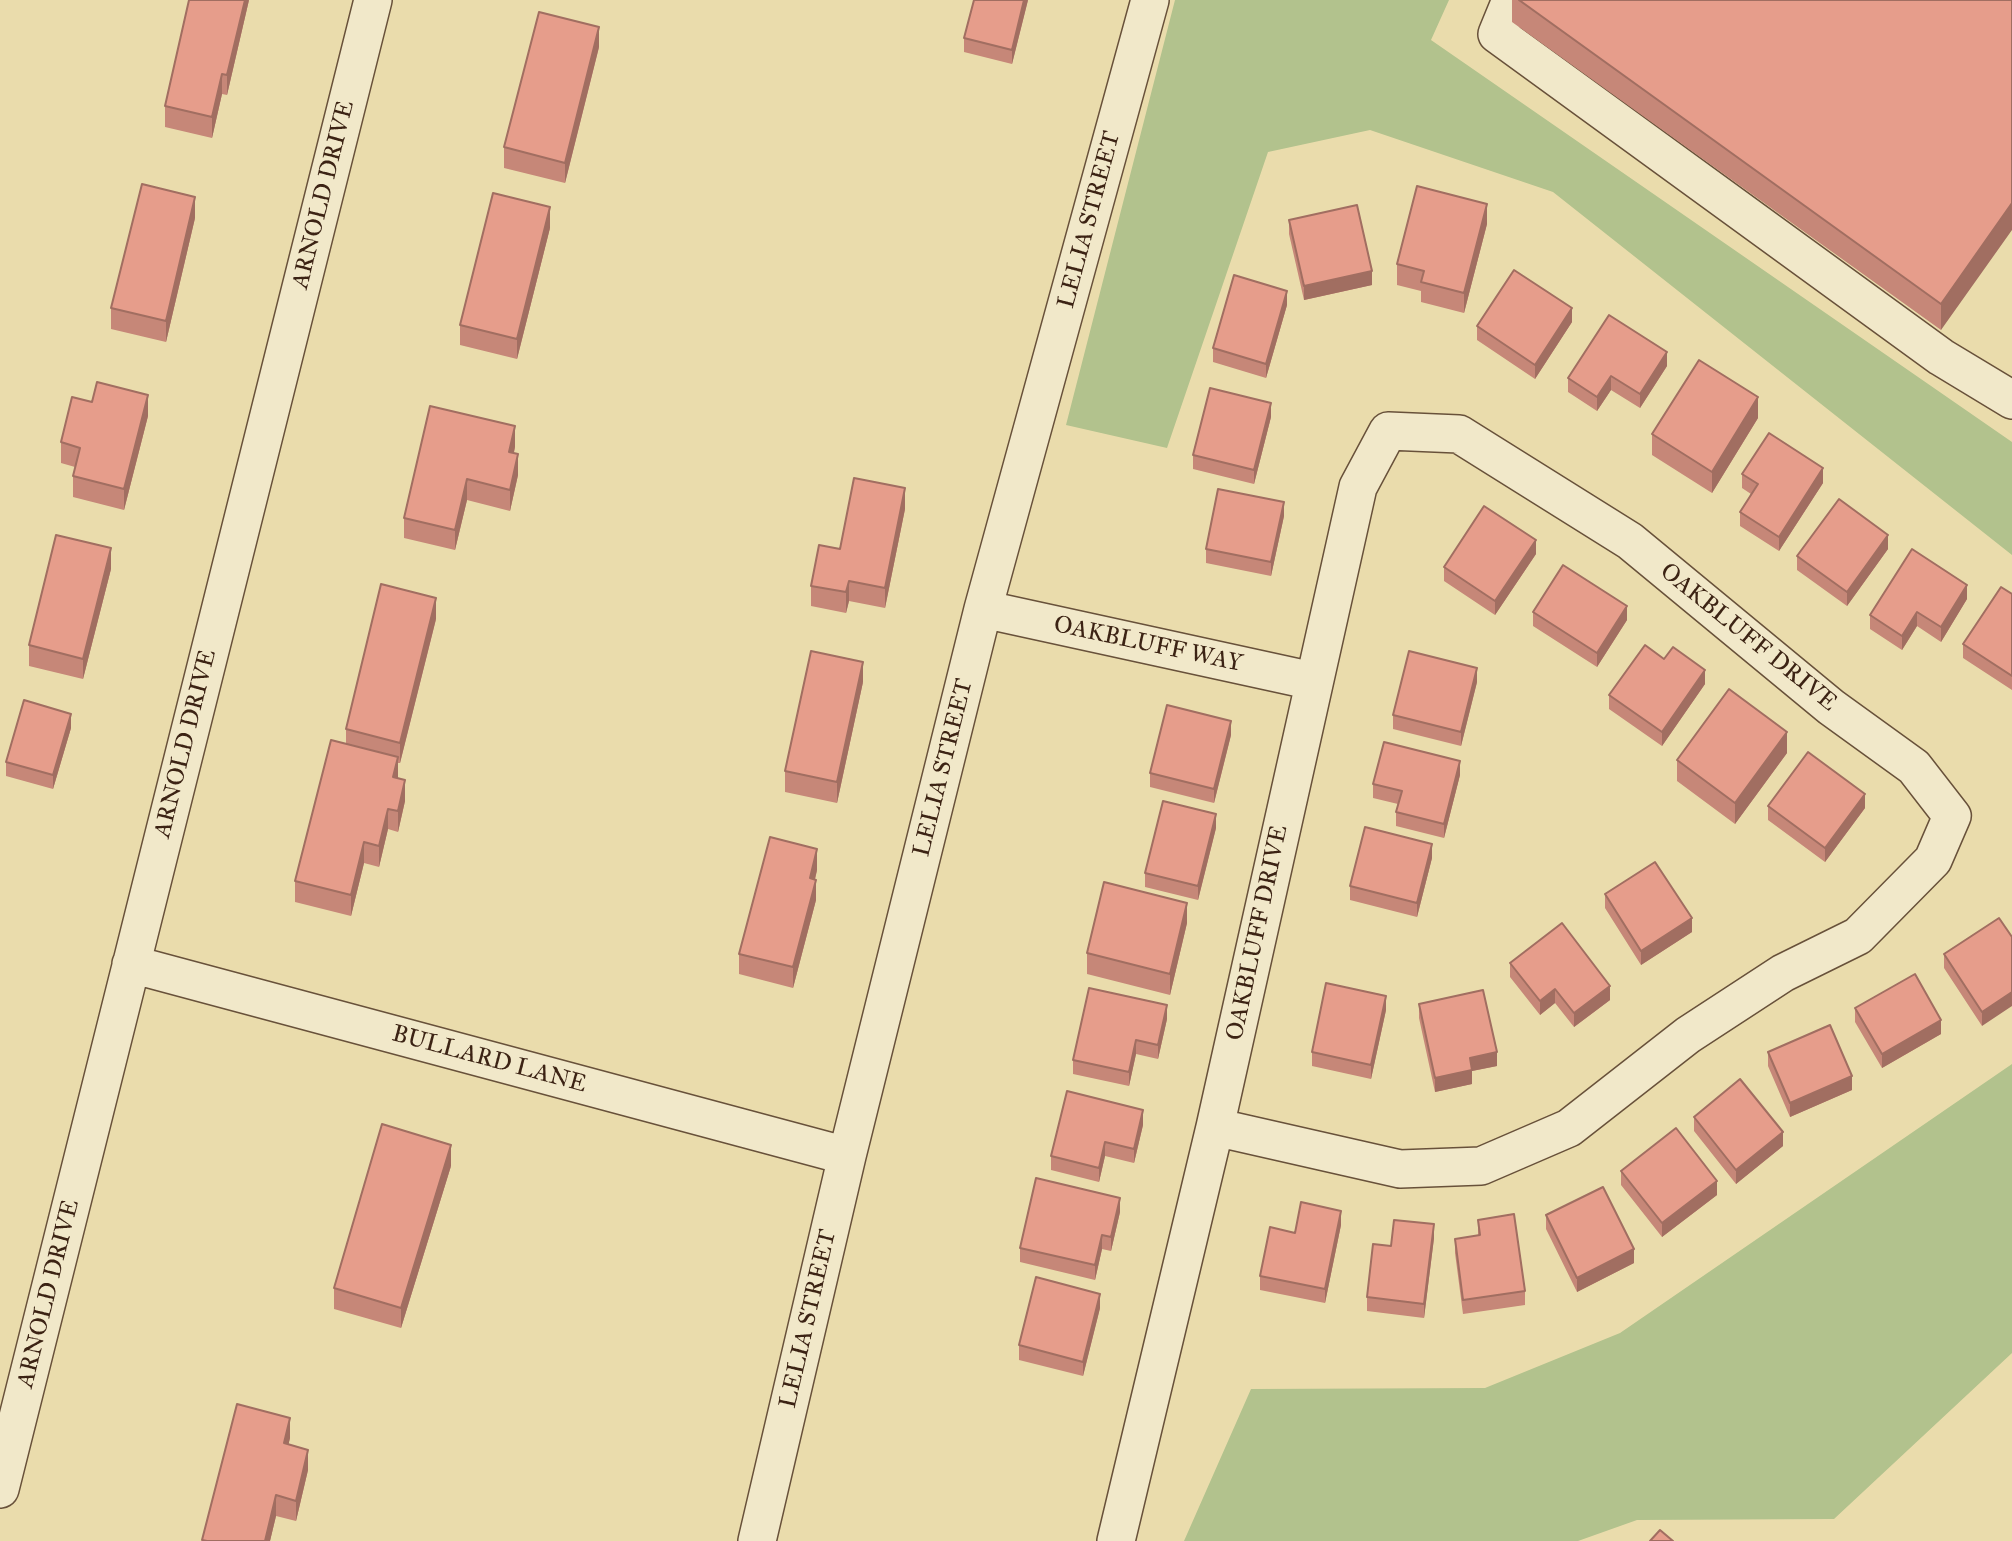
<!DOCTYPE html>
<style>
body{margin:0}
canvas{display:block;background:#eadcac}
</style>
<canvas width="2012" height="1541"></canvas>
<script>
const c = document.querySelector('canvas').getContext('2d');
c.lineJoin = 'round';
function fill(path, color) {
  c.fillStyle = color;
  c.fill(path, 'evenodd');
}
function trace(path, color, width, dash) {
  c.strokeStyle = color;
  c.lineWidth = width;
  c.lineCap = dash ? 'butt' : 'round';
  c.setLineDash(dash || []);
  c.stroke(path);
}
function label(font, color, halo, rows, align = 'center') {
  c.font = font + ' "IM FELL Great Primer",serif';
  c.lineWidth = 7;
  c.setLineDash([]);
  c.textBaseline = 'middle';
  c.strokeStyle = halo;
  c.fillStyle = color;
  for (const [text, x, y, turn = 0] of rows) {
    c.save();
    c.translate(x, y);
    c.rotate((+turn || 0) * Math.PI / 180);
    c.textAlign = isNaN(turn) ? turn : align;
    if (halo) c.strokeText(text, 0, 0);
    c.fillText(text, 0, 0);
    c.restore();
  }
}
fill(new Path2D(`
 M1175,0H1449L1431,40L2012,442V555L1553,192L1370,130L1268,152L1167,448L1066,425Z
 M2012,1064V1353L1834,1519L1637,1520L1578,1541H1184L1251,1389L1485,1388L1620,1333Z`), '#b2c28d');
const minor = new Path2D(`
 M1511,0L1497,34L1941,357L2012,400
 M983,609L1313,681
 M131,964L847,1156
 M0,1489L373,0
 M757,1541L847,1156L983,609L1150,0
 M1116,1541L1215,1127L1358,487L1388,431L1459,434L1630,541L1831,707L1914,767L1952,816L1933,860L1858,936L1783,973L1688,1035L1569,1128L1481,1166L1400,1169L1215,1127`);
trace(minor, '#68513a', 40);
trace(minor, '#f1e8c9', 37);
fill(new Path2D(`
 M249,0L227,95L222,94L212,138L165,127V106Z
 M1028,0L1012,64L964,52V38Z
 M1512,0H2012L1941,330L1512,22Z
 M599,47L565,183L504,168V147Z
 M195,218L166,342L111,329V308Z
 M1289,220L1372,285L1304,300L1289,234Z
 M1487,224L1464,313L1421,302V291L1397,285V264Z
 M550,228L517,359L460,345V325Z
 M1287,305L1266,378L1213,362V348Z
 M1572,322L1535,379L1477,340V326Z
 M1667,366L1640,408L1611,390L1597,411L1568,392V378Z
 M148,416L124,510L73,497V476L75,467L61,463V442Z
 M1271,417L1254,484L1193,469V455Z
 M1758,418L1712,493L1652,455V434Z
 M515,447L514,453L518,475L510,511L467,500L455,550L404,538V518Z
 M1742,474L1823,483L1779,551L1740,526V512L1751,494L1742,488Z
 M905,509L885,608L849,601L846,613L811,606V586L840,549Z
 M1284,516L1271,576L1206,563V549Z
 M1888,549L1847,606L1797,570V556Z
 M1536,554L1495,615L1444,581V567Z
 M111,569L83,679L29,666V645Z
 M2012,594V690L1963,658V644Z
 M1967,599L1941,642L1917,626L1902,650L1870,629V615Z
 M1533,612L1627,620L1597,667L1533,626Z
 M436,619L400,763H398V778L405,801L398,832L388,829L379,867L364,863L351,916L295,902V881L346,744V729Z
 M1664,659L1705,684L1662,746L1609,709V695Z
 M863,682L837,803L785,792V771Z
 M1477,682L1461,746L1393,729V715Z
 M71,728L53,789L6,776V762Z
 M1231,735L1214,803L1150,787V773Z
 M1787,753L1735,824L1677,781V760Z
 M1460,775L1444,838L1396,826V812L1398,804L1373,798V784Z
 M1768,806L1865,808L1825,862L1768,820Z
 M1216,828L1198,900L1145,887V873Z
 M1432,858L1417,917L1350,900V886Z
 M817,870L815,880L816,900L793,988L739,974V954Z
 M1605,894L1692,932L1641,965L1605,908Z
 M1999,918L1982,1026L1944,968V954Z
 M1187,923L1170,995L1087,974V953Z
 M1510,963L1610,1000L1574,1027L1555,1003L1540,1015L1510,977Z
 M1419,1004L1497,1066L1472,1071V1084L1435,1092L1419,1018Z
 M1855,1008L1941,1034L1882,1068L1855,1022Z
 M1386,1010L1371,1079L1312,1066V1052Z
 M1167,1019L1158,1059L1136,1054L1129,1086L1073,1074V1060Z
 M1768,1052L1852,1090L1790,1117L1768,1066Z
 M1694,1117L1783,1146L1736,1184L1694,1131Z
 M1143,1125L1134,1163L1105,1156L1099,1182L1051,1170V1156Z
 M451,1166L401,1328L334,1309V1288Z
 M1621,1171L1717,1195L1662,1237L1621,1185Z
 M1120,1212L1111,1251L1102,1249L1095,1280L1020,1262V1248Z
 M1546,1215L1634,1263L1577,1292L1546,1229Z
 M1478,1220L1525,1291V1305L1463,1314L1455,1253V1239L1478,1235Z
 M1341,1225L1325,1303L1260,1290V1276L1295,1233Z
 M1434,1238L1424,1318L1367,1311V1297L1391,1246Z
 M1100,1308L1083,1376L1019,1360V1345Z
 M237,1404L290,1438L288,1445L308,1470L296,1521L276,1516L270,1541H202Z`), '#c68778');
fill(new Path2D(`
 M245,0H249L227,95V75Z
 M1024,0H1028L1012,64V50Z
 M599,27V47L565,183V163Z
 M222,74V94L212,138V117Z
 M195,197V218L166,342V321Z
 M2012,203V230L1941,330V304Z
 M1487,204V224L1464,313V293Z
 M550,207V228L517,359V339Z
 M1372,271V285L1304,300V286Z
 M1287,291V305L1266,378V364Z
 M1572,308V322L1535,379V365Z
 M1667,352V366L1640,408V394Z
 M1611,376V390L1597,411V397Z
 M148,395V416L124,510V489Z
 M1758,397V418L1712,493V472Z
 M1271,403V417L1254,484V470Z
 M515,426V447L509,472V452Z
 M518,454V475L510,511V490Z
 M1823,468V483L1779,551V537Z
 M467,479V500L455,550V530Z
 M905,488V509L885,608V588Z
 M1284,502V516L1271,576V562Z
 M1888,535V549L1847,606V592Z
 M1536,540V554L1495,615V601Z
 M111,548V569L83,679V659Z
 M849,581V601L846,613V592Z
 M1967,585V599L1941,642V627Z
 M436,598V619L400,763V743Z
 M1627,606V620L1597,667V653Z
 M1917,612V626L1902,650V636Z
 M863,662V682L837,803V782Z
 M1477,668V682L1461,746V732Z
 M1705,670V684L1662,746V732Z
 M71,714V728L53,789V775Z
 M1231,721V735L1214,803V789Z
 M1787,732V753L1735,824V803Z
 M398,757V778L393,777Z
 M1460,761V775L1444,838V824Z
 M405,780V801L398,832V811Z
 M1865,794V808L1825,862V848Z
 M388,809V829L379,867V846Z
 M1216,814V828L1198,900V886Z
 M364,842V863L351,916V895Z
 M1432,844V858L1417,917V903Z
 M817,849V870L810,899V878Z
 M816,880V900L793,988V967Z
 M1187,903V923L1170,995V974Z
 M1692,918V932L1641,965V951Z
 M1610,986V1000L1574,1027V1013Z
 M1555,989V1003L1540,1015V1001Z
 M2012,992V1006L1982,1026V1012Z
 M1386,996V1010L1371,1079V1065Z
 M1167,1005V1019L1158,1059V1045Z
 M1941,1020V1034L1882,1068V1054Z
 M1136,1040V1054L1129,1086V1072Z
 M1497,1052V1066L1472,1071V1084L1435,1092V1078L1470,1058Z
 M1852,1076V1090L1790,1117V1103Z
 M1143,1110V1125L1134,1163V1149Z
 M1783,1132V1146L1736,1184V1170Z
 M1105,1142V1156L1099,1182V1168Z
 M451,1145V1166L401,1328V1308Z
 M1717,1181V1195L1662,1237V1223Z
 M1120,1198V1212L1111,1251V1237Z
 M1341,1211V1225L1325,1303V1289Z
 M1434,1224V1238L1424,1318V1304Z
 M1102,1235V1249L1095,1280V1265Z
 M1634,1249V1263L1577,1292V1278Z
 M1100,1294V1308L1083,1376V1362Z
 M290,1418V1438L284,1464V1443Z
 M308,1450V1470L296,1521V1501Z
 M276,1495V1516L270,1541H265Z`), '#a16e61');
const building = new Path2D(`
 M189,0H245L227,75L222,74L212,117L165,106Z
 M974,0H1024L1012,50L964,38Z
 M1519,0H2012V203L1941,304Z
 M539,12L599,27L565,163L504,147Z
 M142,184L195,197L166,321L111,308Z
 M1417,186L1487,204L1464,293L1421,282L1424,271L1397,264Z
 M493,193L550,207L517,339L460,325Z
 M1357,205L1372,271L1304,286L1289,220Z
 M1514,270L1572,308L1535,365L1477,326Z
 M1234,275L1287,291L1266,364L1213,348Z
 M1609,315L1667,352L1640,394L1611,376L1597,397L1568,378Z
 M1699,360L1758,397L1712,472L1652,434Z
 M97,382L148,395L124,489L73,476L80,448L61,442L72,397L92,402Z
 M1210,388L1271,403L1254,470L1193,455Z
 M430,406L515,426L509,452L518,454L510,490L467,479L455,530L404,518Z
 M1769,433L1823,468L1779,537L1740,512L1758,484L1742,474Z
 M854,478L905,488L885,588L849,581L846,592L811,586L819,545L840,549Z
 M1218,489L1284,502L1271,562L1206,549Z
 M1839,499L1888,535L1847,592L1797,556Z
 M1484,506L1536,540L1495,601L1444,567Z
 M56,535L111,548L83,659L29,645Z
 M1912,549L1967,585L1941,627L1917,612L1902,636L1870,615Z
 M1563,565L1627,606L1597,653L1533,612Z
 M381,584L436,598L400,743L346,729Z
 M2001,587L2012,594V676L1963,644Z
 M1645,645L1664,659L1673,647L1705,670L1662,732L1609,695Z
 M811,651L863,662L837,782L785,771Z
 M1409,651L1477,668L1461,732L1393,715Z
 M1729,689L1787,732L1735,803L1677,760Z
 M24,700L71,714L53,775L6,762Z
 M1167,705L1231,721L1214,789L1150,773Z
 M331,740L398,757L393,777L405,780L398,811L388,809L379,846L364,842L351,895L295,881Z
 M1384,742L1460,761L1444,824L1396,812L1402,791L1373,784Z
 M1808,752L1865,794L1825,848L1768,806Z
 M1163,801L1216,814L1198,886L1145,873Z
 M1365,827L1432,844L1417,903L1350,886Z
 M770,837L817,849L810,878L816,880L793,967L739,954Z
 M1655,862L1692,918L1641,951L1605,894Z
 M1104,882L1187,903L1170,974L1087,953Z
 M1999,918L2012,937V992L1982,1012L1944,954Z
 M1562,923L1610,986L1574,1013L1555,989L1540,1001L1510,963Z
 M1915,974L1941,1020L1882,1054L1855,1008Z
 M1326,983L1386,996L1371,1065L1312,1052Z
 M1089,988L1167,1005L1158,1045L1136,1040L1129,1072L1073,1060Z
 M1483,990L1497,1052L1470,1058L1472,1070L1435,1078L1419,1004Z
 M1830,1025L1852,1076L1790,1103L1768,1052Z
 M1740,1079L1783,1132L1736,1170L1694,1117Z
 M1067,1091L1143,1110L1134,1149L1105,1142L1099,1168L1051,1156Z
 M382,1124L451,1145L401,1308L334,1288Z
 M1676,1128L1717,1181L1662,1223L1621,1171Z
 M1036,1178L1120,1198L1111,1237L1102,1235L1095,1265L1020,1248Z
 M1603,1187L1634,1249L1577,1278L1546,1215Z
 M1301,1202L1341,1211L1325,1289L1260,1276L1270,1227L1295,1233Z
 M1514,1214L1525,1291L1463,1300L1455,1239L1480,1235L1478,1220Z
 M1394,1220L1434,1224L1424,1304L1367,1297L1373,1244L1391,1246Z
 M1036,1277L1100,1294L1083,1362L1019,1345Z
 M237,1404L290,1418L284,1443L308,1450L296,1501L276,1495L265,1541H207L202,1540Z
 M1660,1530L1673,1541H1650Z`);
fill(building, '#e69d8b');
trace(building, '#a16e61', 2);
label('24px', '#3c2314', '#f1e8c9', [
 ["ARNOLD DRIVE",324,195,-76],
 ["LELIA STREET",1090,220,-75],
 ["OAKBLUFF DRIVE",1748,638,39],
 ["OAKBLUFF WAY",1148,645,12],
 ["ARNOLD DRIVE",186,744,-76],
 ["LELIA STREET",944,768,-76],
 ["OAKBLUFF DRIVE",1258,933,-78],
 ["BULLARD LANE",489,1060,15],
 ["ARNOLD DRIVE",49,1294,-76],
 ["LELIA STREET",809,1319,-77]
]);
</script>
